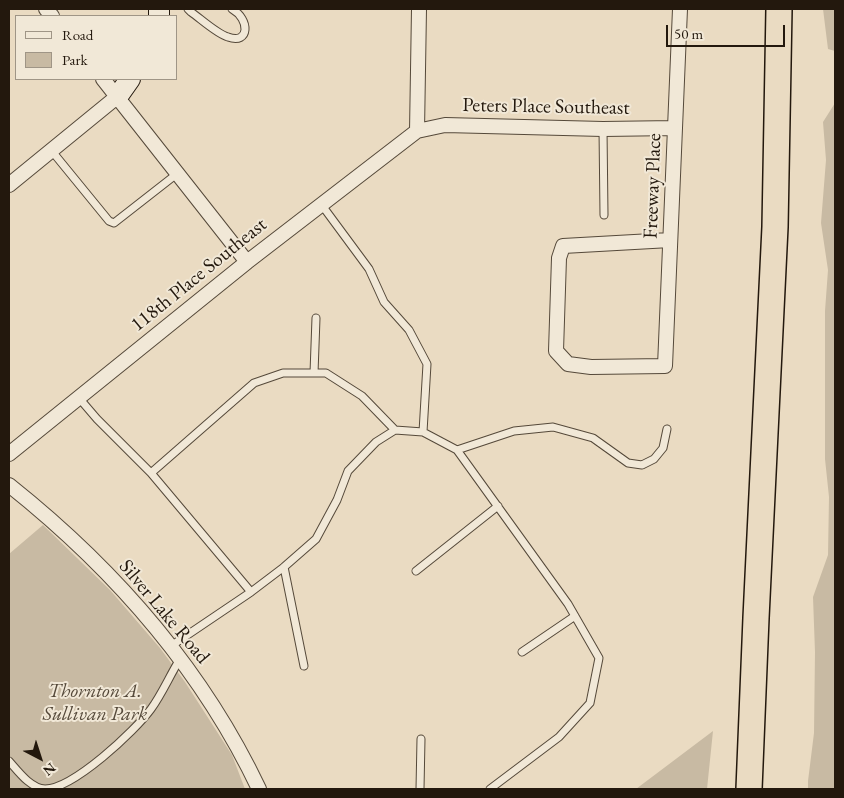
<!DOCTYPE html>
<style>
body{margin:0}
#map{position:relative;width:844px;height:798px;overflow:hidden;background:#eadbc2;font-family:"EB Garamond",serif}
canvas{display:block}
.frame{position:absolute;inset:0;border:10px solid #23180d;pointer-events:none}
.legend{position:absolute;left:15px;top:15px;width:162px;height:65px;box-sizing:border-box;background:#f1e8d7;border:1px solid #9f9586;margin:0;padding:6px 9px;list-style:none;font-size:15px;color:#23180d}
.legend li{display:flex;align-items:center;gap:10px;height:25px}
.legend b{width:25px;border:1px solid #9f9586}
.north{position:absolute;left:15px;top:733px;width:50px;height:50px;-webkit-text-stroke:4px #f1e8d7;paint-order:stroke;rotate:140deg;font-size:14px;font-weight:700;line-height:20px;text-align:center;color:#23180d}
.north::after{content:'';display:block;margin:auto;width:18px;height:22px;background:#23180d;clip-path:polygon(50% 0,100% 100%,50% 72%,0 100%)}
.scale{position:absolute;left:666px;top:25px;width:119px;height:22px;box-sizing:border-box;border:2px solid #23180d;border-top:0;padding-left:6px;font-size:15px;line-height:18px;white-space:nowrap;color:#23180d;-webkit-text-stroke:4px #f1e8d7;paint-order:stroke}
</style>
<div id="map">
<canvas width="844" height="798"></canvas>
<div class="frame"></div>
<ul class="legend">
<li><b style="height:6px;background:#f1e8d7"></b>Road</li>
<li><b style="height:14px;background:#c8baa3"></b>Park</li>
</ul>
<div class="north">N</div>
<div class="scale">50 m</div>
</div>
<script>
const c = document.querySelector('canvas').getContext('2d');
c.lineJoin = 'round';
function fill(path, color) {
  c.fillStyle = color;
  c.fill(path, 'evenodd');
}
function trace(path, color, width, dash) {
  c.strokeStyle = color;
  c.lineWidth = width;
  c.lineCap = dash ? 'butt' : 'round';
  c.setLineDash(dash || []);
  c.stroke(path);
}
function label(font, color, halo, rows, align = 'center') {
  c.font = font + ' "EB Garamond",serif';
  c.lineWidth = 4;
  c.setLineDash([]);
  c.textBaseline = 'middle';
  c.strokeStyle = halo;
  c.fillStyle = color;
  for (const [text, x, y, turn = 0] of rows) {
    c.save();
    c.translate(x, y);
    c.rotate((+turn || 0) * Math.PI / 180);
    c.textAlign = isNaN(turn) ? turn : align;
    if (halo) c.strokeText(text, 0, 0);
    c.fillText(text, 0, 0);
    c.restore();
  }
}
fill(new Path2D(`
 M823,9H835V51L828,49Z
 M835,103V789H808V781L814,733L815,652L813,597L828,555L829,497L825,459V311L828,270L821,223L826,160L823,122Z
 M43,525L110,590L160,648L185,682L232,755L245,789H9V554Z
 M713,731L707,789H636Z`), '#c8baa3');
const lane = new Path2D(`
 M188,9L191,12C201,19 217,34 228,37C250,45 250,19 232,9
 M603,129L604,215
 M51,150L109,221L114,223L178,173
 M321,204L369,269L384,302L409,330L427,364L423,432
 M314,373L316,318
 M79,398L97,419L151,473L251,592
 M457,450L568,604L599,658L590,703L559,737L490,789
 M151,473L254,383L283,373H326L362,396L395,430
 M284,567L304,666
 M416,571L498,506
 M171,646L251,592L284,567L316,539L337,500L348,471L376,442L395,430L423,432L457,450L514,431L553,427L593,438L628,463L642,465L654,459L663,448L667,429
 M522,652L575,616
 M9,761C18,771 30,788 45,789C73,789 135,731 151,709C162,694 170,675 180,659
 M420,789L421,739`);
const street = new Path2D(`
 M46,9L52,16
 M103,79L247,262
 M417,131L419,9
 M9,185L118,96
 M670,240L563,246L559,258L556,351L568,364L591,367L665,366L680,9
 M9,454L247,262L417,131L445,125L603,129L675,128
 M9,485C112,567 202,669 259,789`);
const secondary = new Path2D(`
 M159,16V9
 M118,96L130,79`);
const highway = new Path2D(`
 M749,789L756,618L775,227L779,9`);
trace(lane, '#55493a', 9);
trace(street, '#55493a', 16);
trace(secondary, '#23180d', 22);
trace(highway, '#23180d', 28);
trace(lane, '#f1e8d7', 7);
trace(street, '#f1e8d7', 14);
trace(secondary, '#f1e8d7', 20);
trace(highway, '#eadbc2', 25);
label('20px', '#23180d', '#f1e8d7', [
 ["Peters Place Southeast",546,107,1],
 ["Freeway Place",653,186,-88],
 ["118th Place Southeast",199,275,-39],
 ["Silver Lake Road",164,612,50]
]);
label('italic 20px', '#55493a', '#f1e8d7', [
 ["Thornton A.",95,692],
 ["Sullivan Park",95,715]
]);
</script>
